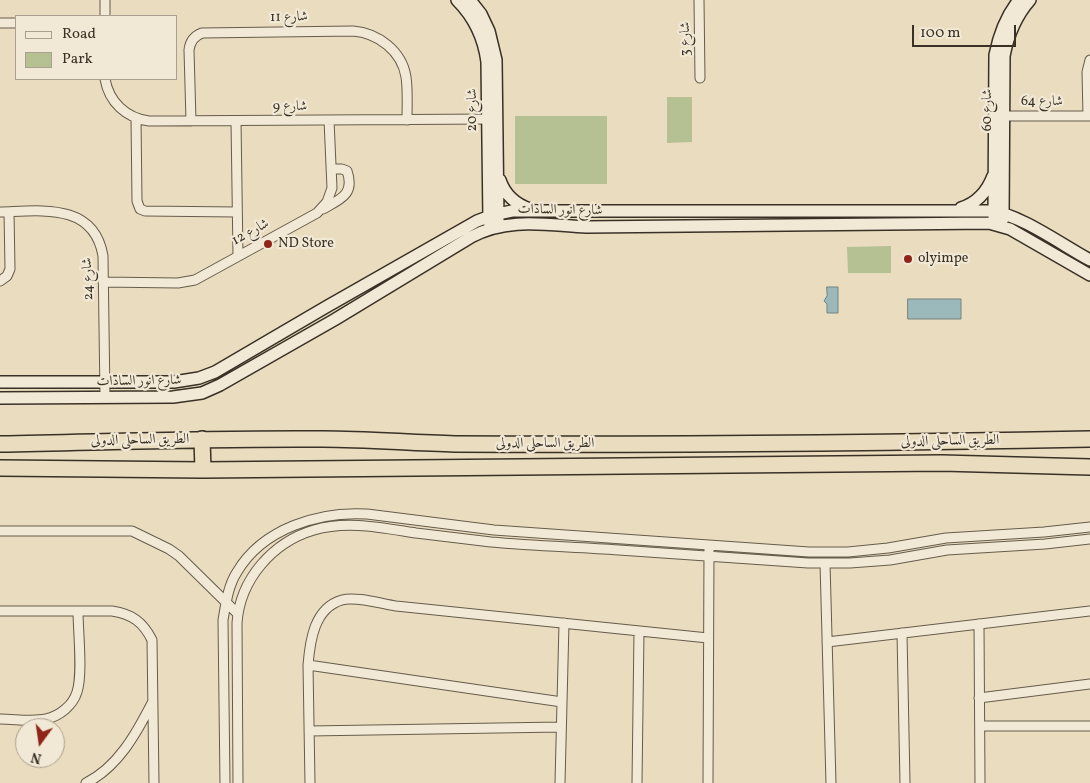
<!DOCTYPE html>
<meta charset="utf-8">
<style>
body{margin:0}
#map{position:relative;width:1090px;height:783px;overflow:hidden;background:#eadcbe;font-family:Vollkorn,serif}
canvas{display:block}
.legend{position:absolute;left:15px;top:15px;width:162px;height:65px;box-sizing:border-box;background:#f1e8d5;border:1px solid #a89f8f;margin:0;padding:6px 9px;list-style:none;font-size:15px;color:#3a3126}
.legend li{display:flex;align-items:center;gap:10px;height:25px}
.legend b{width:25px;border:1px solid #a89f8f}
.north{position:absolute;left:15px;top:718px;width:50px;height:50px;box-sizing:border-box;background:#f1e8d5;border:1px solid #a89f8f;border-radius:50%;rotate:194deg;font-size:14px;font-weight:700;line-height:20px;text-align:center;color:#3a3126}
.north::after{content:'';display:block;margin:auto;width:18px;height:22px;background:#8f2418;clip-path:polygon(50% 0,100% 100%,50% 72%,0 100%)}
.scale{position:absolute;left:912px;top:25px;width:104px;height:22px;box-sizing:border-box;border:2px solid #3a3126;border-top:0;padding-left:6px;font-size:15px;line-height:18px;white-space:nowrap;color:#3a3126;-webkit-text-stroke:4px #f1e8d5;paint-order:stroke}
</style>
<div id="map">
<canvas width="1090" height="783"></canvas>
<ul class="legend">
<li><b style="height:6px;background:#f1e8d5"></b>Road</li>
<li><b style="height:14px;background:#b5c093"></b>Park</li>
</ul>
<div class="north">N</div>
<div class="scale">100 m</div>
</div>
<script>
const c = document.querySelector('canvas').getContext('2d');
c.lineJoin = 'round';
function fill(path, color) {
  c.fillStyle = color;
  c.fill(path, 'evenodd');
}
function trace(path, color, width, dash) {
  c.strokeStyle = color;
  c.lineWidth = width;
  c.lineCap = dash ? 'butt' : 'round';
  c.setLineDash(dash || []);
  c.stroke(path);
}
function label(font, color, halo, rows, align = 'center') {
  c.font = font + ' Vollkorn,Amiri,serif';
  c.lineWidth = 4.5;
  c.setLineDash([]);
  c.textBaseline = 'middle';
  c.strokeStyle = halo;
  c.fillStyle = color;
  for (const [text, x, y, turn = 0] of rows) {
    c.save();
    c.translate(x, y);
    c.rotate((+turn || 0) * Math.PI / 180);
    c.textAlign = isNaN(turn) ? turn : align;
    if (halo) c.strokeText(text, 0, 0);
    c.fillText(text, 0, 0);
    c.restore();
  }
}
fill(new Path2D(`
 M667,97H692V142L667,143Z
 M515,116H607V184H515Z
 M891,246V273H848L847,247Z`), '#b5c093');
const water = new Path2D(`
 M827,287H838V313H827V304L824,301L827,296Z
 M908,299H961V319H908Z`);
fill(water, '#9bb9ba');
trace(water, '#74837f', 1);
const street = new Path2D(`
 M699,0L700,78
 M105,16V0
 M0,23H16
 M105,79C109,102 126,118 149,121L493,119
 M998,116H1090
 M1088,116L1087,72L1090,60
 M136,118L137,201L140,209L145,211L237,212
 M191,121L189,50C190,41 194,36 202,33L353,31C378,33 402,51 406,77C408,90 407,106 407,120
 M236,121L238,256
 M323,209C341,199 355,194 347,171L342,169H331
 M0,212C40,211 94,202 103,256L105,397
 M0,281L7,276L10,269L9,212
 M103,282L178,283L195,280L317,213L327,202L332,188L329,120
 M0,531H132L169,549L179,556L238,614
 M825,563L831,783
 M0,611H112C132,614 143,622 152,640L154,783
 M979,624L980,783
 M902,633L905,783
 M827,642L1090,611
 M308,665L562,702
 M979,698L1090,684
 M0,719C15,719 32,722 46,719C60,716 73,705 77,692C83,674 78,632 78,611
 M980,726H1090
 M309,731L561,727
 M86,783C118,767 136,734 152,703
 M225,783L223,620C226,603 228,586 237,572C263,528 320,511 367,514L494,530L809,552H848L888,548L946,538L1044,532L1090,527
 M238,783L237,623C240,579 273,542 314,530C347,520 383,528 416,533C441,536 466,539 491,542C534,546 577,547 619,550C682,554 745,559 808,563H850L890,560L947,550L1045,544L1090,539
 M310,783L308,665C310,641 314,608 342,600C356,596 382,604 396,606L708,638
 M560,783L564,623
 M637,783L639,631
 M708,783L709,550`);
const secondary = new Path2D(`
 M457,0C474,17 484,38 487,62L489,222
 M470,0L481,14L489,31L496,60L498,220
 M500,180C505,195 515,204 530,209
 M961,208C977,203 987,192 993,176
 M994,217L995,55C999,35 1006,16 1019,0
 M1003,219L1004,56C1008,35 1016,16 1030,0
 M0,382H174L199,378L215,372L326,307L477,221L493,215L512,211H990C1020,214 1062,245 1090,260
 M0,398L173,397L202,393L220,385L334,320L471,237C507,217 547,225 586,227L989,223L1010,229L1090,275`);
const highway = new Path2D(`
 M202,439L203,470
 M0,444C108,442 215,438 323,439C367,439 411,443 455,444C666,445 878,443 1090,439
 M0,468L203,470L942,463L1090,467`);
trace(street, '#665c4c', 11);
trace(secondary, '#3a3126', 14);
trace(highway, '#3a3126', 18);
trace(street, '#f1e8d5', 9);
trace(secondary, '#f1e8d5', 11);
trace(highway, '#eadcbe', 15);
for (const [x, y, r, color] of [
 [268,244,5,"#8f2418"],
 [908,259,5,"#8f2418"]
]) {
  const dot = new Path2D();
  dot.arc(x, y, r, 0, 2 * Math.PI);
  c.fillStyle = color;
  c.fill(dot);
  trace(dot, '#f1e8d5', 2);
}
label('14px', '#3a3126', '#f1e8d5', [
 ["شارع 11",289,18,-1],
 ["شارع 3",686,39,-90],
 ["شارع 64",1042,102],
 ["شارع 9",290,107],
 ["شارع 20",473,110,-90],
 ["شارع 60",988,110,-90],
 ["شارع انور السادات",560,211,1],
 ["شارع 12",251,233,-29],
 ["شارع 24",89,279,-92],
 ["شارع انور السادات",139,382,-1],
 ["الطريق الساحلى الدولى",140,441,-1],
 ["الطريق الساحلى الدولى",950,442,-1],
 ["الطريق الساحلى الدولى",545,444]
]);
label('14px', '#3a3126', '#f1e8d5', [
 ["ND Store",278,244],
 ["olyimpe",918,259]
], 'left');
</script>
